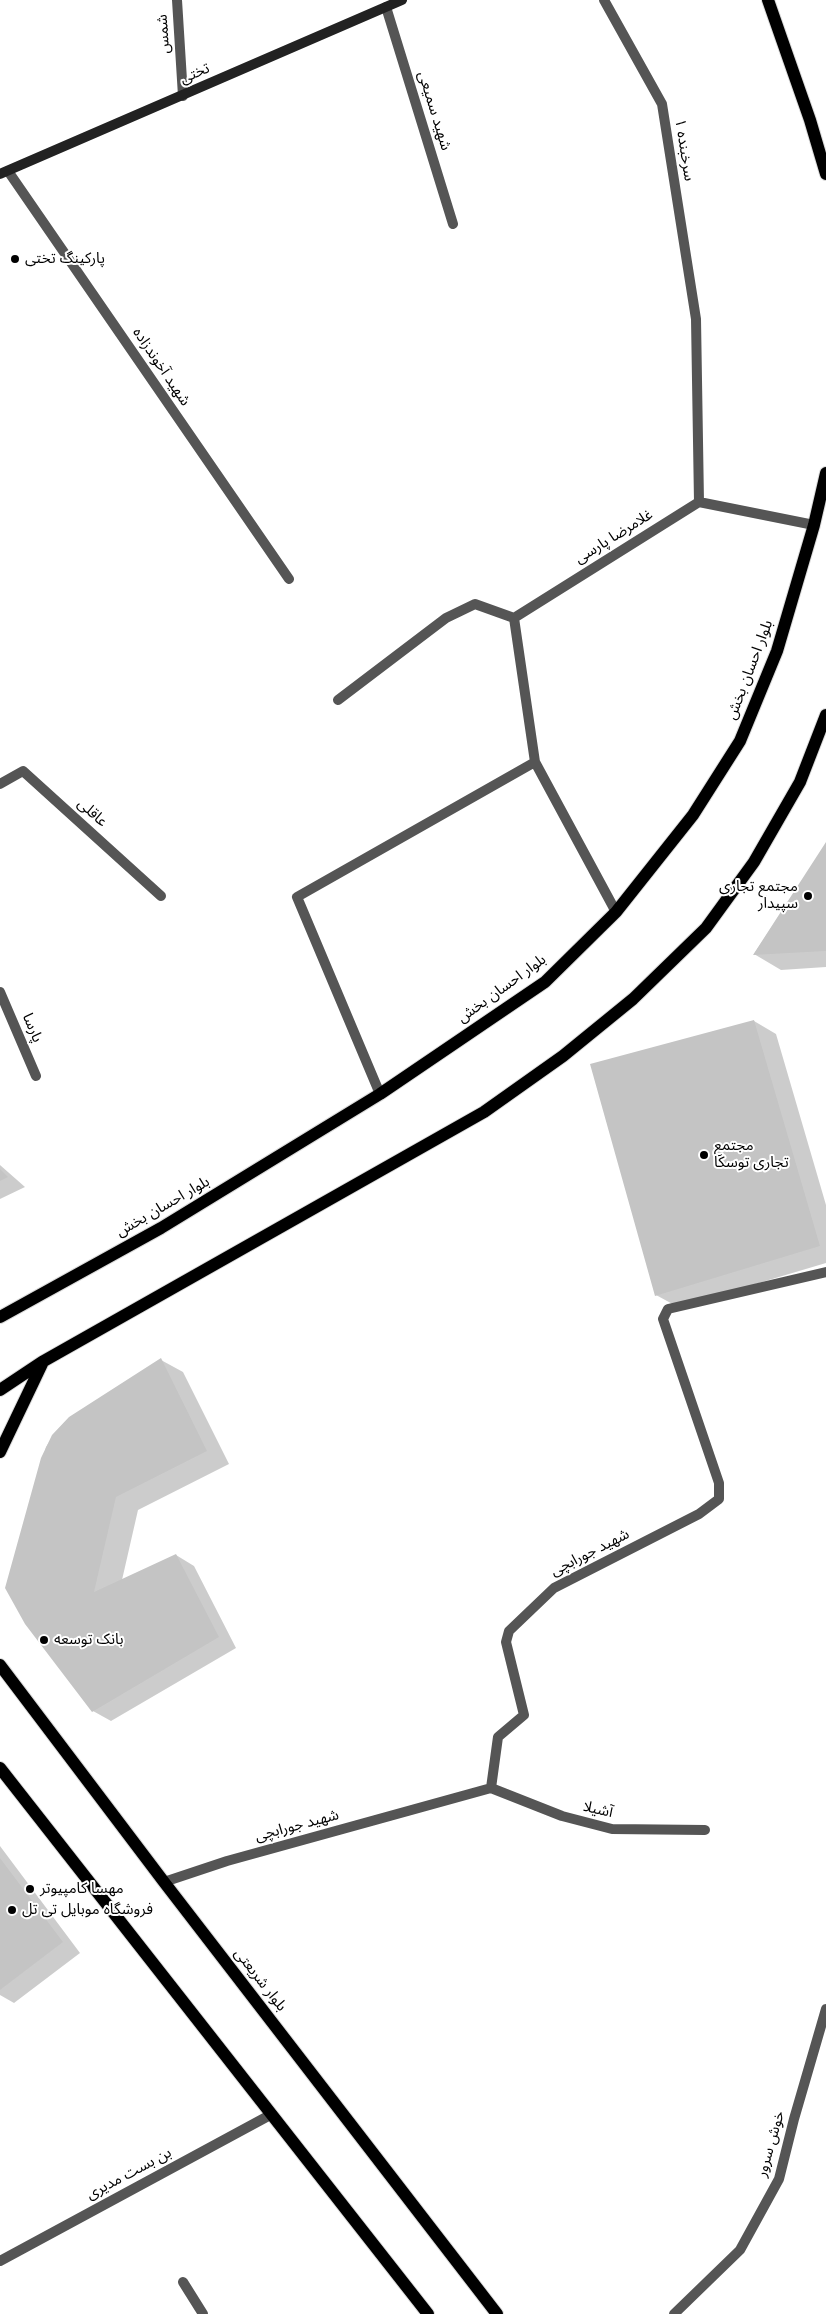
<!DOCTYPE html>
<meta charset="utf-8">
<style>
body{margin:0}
canvas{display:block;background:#fff}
</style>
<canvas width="826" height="2314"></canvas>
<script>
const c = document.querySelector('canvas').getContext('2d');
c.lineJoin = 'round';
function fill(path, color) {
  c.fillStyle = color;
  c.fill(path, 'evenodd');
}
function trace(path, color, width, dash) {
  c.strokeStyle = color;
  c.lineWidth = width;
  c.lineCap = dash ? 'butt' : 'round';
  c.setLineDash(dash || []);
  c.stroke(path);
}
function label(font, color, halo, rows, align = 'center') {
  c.font = font + ' "DM Sans","Noto Sans Arabic",sans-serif';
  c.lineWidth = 4;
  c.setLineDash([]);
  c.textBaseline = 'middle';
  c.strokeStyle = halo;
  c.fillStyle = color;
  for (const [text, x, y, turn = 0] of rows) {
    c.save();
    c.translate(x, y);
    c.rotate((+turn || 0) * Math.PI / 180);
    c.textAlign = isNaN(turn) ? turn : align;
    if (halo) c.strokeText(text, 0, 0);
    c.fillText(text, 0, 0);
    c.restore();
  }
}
fill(new Path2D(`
 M826,844V967L781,970L754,954Z
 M754,1021L776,1034L826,1205V1263L678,1307L656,1295Z
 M0,1165L25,1187L0,1199Z
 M161,1360L183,1372L229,1464L138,1510L122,1580L176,1555L194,1566L236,1648L111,1721L93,1711L7,1587L46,1447L53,1436Z
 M0,1846L80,1953L14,2003L0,1995Z`), '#0003');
fill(new Path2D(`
 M826,842V951L753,955Z
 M754,1020L820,1246L655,1296L590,1064Z
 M0,1169L8,1177L0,1181Z
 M161,1358L207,1451L116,1497L94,1592L176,1554L219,1637L92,1712L25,1624L5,1588L41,1458L52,1435L69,1417Z
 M0,1858L63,1942L0,1990Z`), '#c4c4c4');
const primary = new Path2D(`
 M768,0L810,120L826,174
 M0,1317L161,1228L380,1094L545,982L616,912L693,815L740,741L777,651L814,525L826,473
 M0,1390L42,1362L484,1112L563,1056L633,999L706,928L754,862L800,782L826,715
 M0,1452L42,1364
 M0,1665L164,1882L497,2314
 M0,1768L428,2314`);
trace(primary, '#dbdbdb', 14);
trace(new Path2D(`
 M604,0L662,104L696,319L699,502L514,618L535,762L616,912
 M699,502L814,525
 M338,700L446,618L475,604L514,618
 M380,1094L297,897L535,762`), '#555', 10);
trace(new Path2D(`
 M177,0L183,96
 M386,7L453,224
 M8,171L289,579
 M0,784L23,771L161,896
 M0,992L36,1076
 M491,1788L562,1816L612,1829L705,1830
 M164,1882L227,1861L491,1788L498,1737L524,1715L506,1642L509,1631L554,1588L699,1514L719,1499V1483L663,1319L668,1309L826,1272
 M0,2261L272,2114
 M183,2282L203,2314
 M674,2314L740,2250L779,2179L794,2119L826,2009`), '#555', 10);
trace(new Path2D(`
 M0,174L402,0`), '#222', 10);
trace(primary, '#000', 12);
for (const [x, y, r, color] of [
 [15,259,5,"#000"],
 [808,896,5,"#000"],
 [704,1155,5,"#000"],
 [44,1640,5,"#000"],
 [30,1889,5,"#000"],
 [12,1910,5,"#000"]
]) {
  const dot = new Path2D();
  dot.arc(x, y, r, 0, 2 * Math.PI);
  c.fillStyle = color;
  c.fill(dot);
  trace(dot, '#fff', 2);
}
label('15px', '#000', '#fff', [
 ["شمس",164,34,-94],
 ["تختی",195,74,-24],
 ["شهید سمیعی",434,111,73],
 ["سرخبنده ۱",684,150,81],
 ["شهید آخوندزاده",161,367,56],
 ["غلامرضا پارسی",614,537,-32],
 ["بلوار احسان بخش",750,670,-69],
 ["عاقلی",92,813,42],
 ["بلوار احسان بخش",502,989,-36],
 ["پارسا",32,1028,67],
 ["بلوار احسان بخش",163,1207,-30],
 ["شهید جورابچی",590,1553,-27],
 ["آشیلا",598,1810,13],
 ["شهید جورابچی",297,1826,-15],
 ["بلوار شریعتی",260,1980,52],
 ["خوش سرور",771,2144,-74],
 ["بن بست مدیری",129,2174,-28]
]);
label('15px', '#000', '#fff', [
 ["پارکینگ تختی",25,259],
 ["مجتمع تجاری",798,887,"right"],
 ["سپیدار",798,904,"right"],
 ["مجتمع",714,1146],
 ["تجاری توسکا",714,1163],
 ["بانک توسعه",54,1640],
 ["مهسا کامپیوتر",40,1889],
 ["فروشگاه موبایل تی تل",22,1910]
], 'left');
</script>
